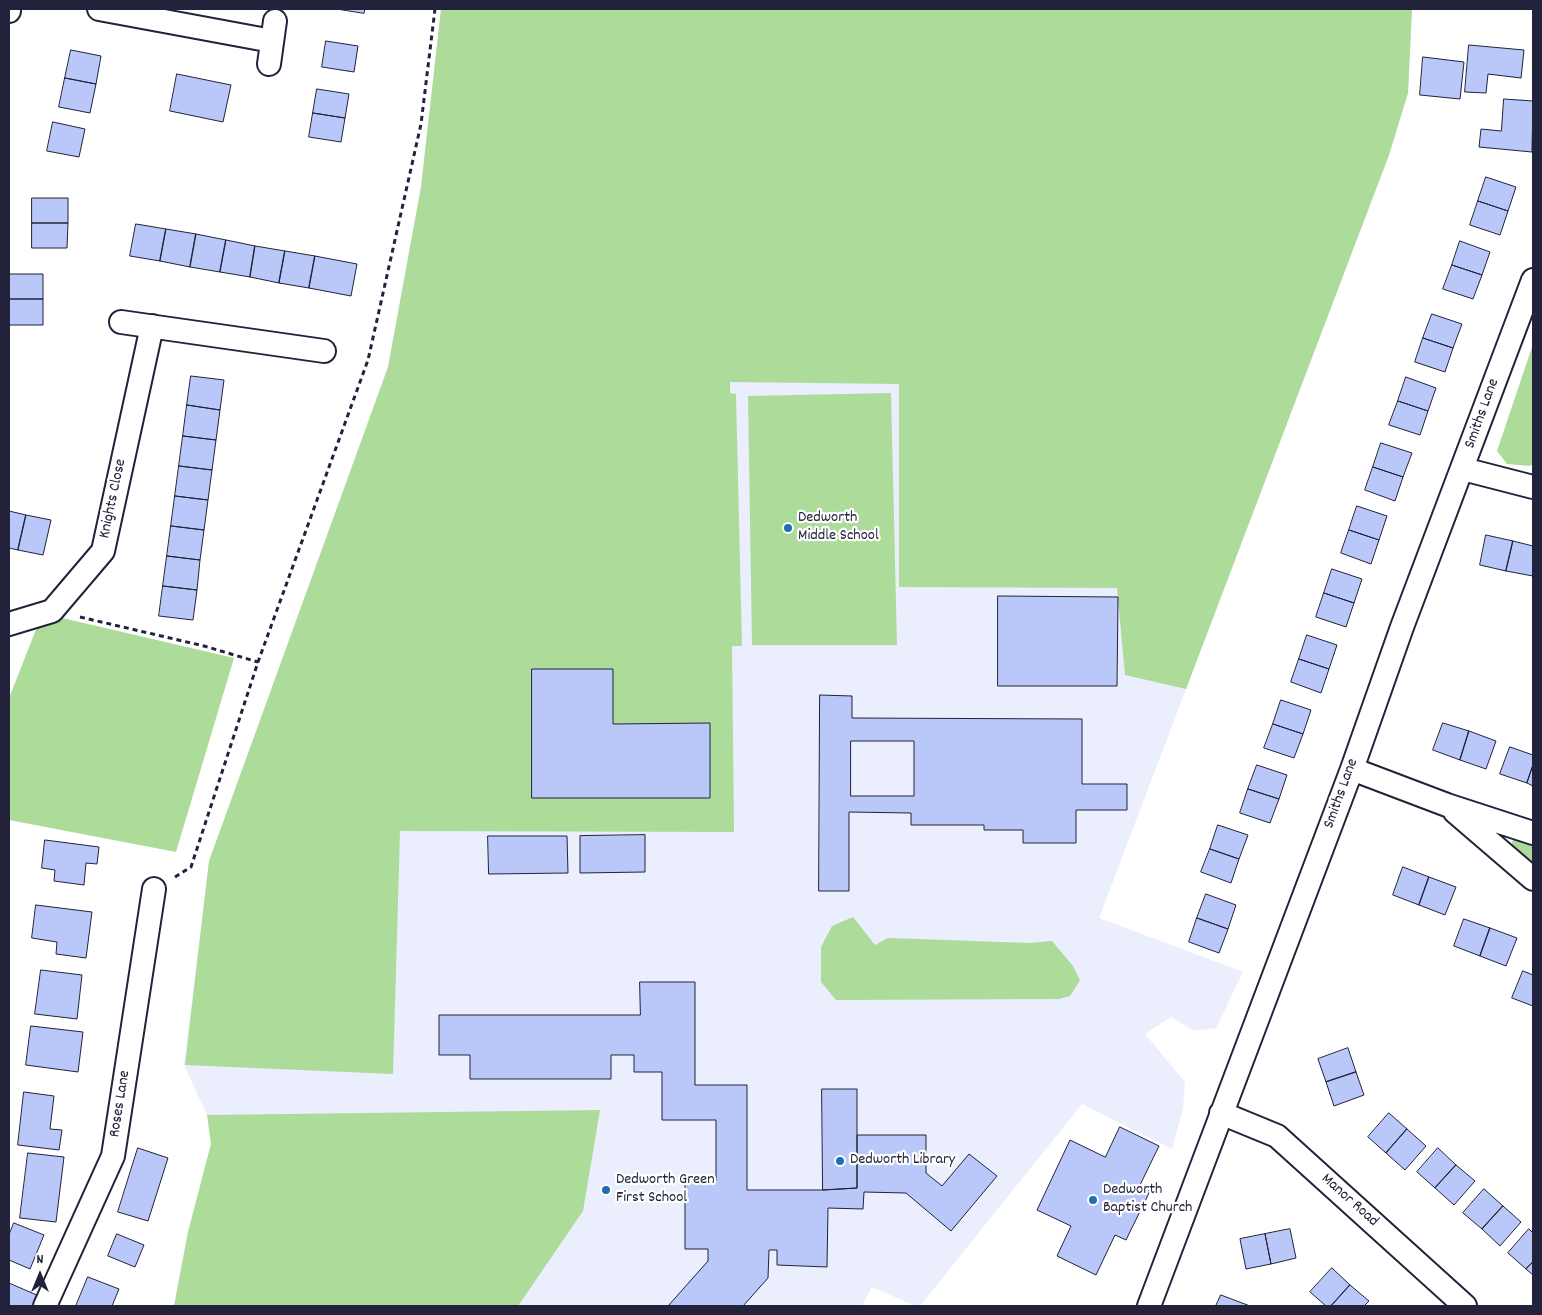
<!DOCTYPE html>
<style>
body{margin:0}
#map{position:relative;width:1542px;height:1315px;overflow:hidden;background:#fff;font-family:Dekko,sans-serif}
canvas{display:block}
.frame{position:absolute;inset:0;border:10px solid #22223b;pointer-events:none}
.north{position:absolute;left:15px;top:1250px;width:50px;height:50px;-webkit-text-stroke:4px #fff;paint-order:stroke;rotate:0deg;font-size:14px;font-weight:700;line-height:20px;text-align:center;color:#22223b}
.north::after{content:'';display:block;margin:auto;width:18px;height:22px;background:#22223b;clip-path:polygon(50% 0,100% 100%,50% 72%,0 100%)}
</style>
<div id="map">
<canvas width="1542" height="1315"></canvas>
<div class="frame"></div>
<div class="north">N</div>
</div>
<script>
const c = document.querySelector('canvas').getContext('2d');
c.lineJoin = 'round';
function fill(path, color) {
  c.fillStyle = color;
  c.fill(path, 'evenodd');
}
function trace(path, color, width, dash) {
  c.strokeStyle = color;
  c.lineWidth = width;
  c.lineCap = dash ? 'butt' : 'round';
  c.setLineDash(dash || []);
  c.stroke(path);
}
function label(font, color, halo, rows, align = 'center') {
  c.font = font + ' Dekko,sans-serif';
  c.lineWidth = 4.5;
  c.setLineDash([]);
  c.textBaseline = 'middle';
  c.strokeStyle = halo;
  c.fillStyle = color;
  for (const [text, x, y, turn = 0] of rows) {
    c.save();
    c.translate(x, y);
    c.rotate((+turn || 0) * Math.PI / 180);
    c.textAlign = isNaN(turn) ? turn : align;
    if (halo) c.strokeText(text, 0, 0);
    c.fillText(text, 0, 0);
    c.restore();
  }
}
fill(new Path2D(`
 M441,9H1412L1408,93L1389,155L1099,918L1243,972L1216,1028L1194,1031L1171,1017L1145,1034L1185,1082L1183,1109L1172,1149L1082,1104L920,1306H915L872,1287L862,1306H174L188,1232L211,1144L207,1115L184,1065L209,861L388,367L421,187Z`), '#eaeefd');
fill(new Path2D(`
 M441,9H1412L1408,93L1389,155L1186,689L1125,675L1117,588L899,587V384L730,382V393L736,394L742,646H732L734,832L400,831L393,1074L185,1065L209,861L388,367L421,187Z
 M1533,344V464L1530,466L1507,464L1497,451Z
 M891,393L897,645H752L748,396Z
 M58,617L234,658L176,852L9,820V698L37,627Z
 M1521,838L1533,842L1532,852L1533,873L1510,848L1513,840Z
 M853,917L875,945L888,938L1030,943L1052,941L1073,966L1080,980L1070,996L1059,999L836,1000L821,982V947L832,926Z
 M600,1110L583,1211L518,1306H174L188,1232L211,1144L207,1115Z`), '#addb9a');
const building = new Path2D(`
 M337,9H365L364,13Z
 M326,41L358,46L354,72L322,67Z
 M1469,45L1524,50L1521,78L1488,74L1486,93L1465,92Z
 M71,50L101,56L96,84L65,78Z
 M1423,57L1464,62L1460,99L1420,95Z
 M177,74L231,85L223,122L170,111Z
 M65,78L96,84L90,113L59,107Z
 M317,89L349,94L345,118L313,113Z
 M1504,99L1533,101L1532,152L1479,147L1481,129L1501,131Z
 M313,113L345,118L341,142L309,137Z
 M53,122L85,129L79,157L47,151Z
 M1486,177L1516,187L1508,211L1478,201Z
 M32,198H68V223H32Z
 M1478,201L1508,211L1500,235L1470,225Z
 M32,223H68L67,248H32Z
 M136,224L166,229L160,261L130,256Z
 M166,229L196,234L190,267L160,261Z
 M196,234L226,240L220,272L190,267Z
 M226,240L255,246L250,277L220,272Z
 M1460,241L1490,252L1482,275L1452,265Z
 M255,246L285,251L279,283L250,277Z
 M285,251L315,256L309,288L279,283Z
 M315,256L357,264L351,296L309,288Z
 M1452,265L1482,275L1473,299L1443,289Z
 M9,274H43V299H9Z
 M9,299H43V325H9Z
 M1432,314L1462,324L1453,348L1423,338Z
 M1423,338L1453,348L1445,372L1415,362Z
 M191,376L224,380L220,410L187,405Z
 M1406,377L1436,388L1428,411L1398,401Z
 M1398,401L1428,411L1420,435L1389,425Z
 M187,405L220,410L216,440L183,436Z
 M183,436L216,440L212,470L179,466Z
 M1381,443L1412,453L1403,477L1373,467Z
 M179,466L212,470L208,500L175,496Z
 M1373,467L1403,477L1395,501L1365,490Z
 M175,496L208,500L204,530L171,526Z
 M1357,506L1387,516L1379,540L1349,530Z
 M9,511L26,515L18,550L9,548Z
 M26,515L51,520L43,555L18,550Z
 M171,526L204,530L200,560L167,556Z
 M1349,530L1379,540L1371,564L1341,553Z
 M1486,535L1513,541L1506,571L1480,565Z
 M1513,541L1533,546V576L1506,571Z
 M167,556L200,560L197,590L163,586Z
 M1332,569L1362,579L1354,603L1324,593Z
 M163,586L197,590L193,620L159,616Z
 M1324,593L1354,603L1346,627L1316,617Z
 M998,596L1118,597L1117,686H998Z
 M1307,635L1337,645L1329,669L1299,659Z
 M1299,659L1329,669L1321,693L1291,682Z
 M532,669H613V724L710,723V798H532Z
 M820,695L852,696V718L1082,719V784H1127V810H1076V843H1023V830H984V825H911V813L849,812V891H819ZM851,741H914V796H851Z
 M1281,700L1311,710L1303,734L1273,724Z
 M1443,723L1469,731L1460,760L1433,750Z
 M1273,724L1303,734L1294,758L1264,748Z
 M1469,731L1496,741L1486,769L1460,760Z
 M1510,747L1533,755V765L1527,783L1500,774Z
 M1257,765L1287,775L1279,799L1248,789Z
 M1533,765V786L1527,783Z
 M1248,789L1279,799L1270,823L1240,813Z
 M1218,825L1248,835L1239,859L1210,849Z
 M645,835V872L580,873V836Z
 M488,836H567L568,873L489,874Z
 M45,840L99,847L97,864L86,863L84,885L54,881L55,870L42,868Z
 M1210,849L1239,859L1231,883L1201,872Z
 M1403,867L1429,877L1419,905L1393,895Z
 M1429,877L1456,887L1445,915L1419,905Z
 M1206,894L1236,905L1228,929L1197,918Z
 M36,905L92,912L86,958L56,954L57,942L32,938Z
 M1197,918L1228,929L1219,953L1189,942Z
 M1464,919L1490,928L1480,956L1454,946Z
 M1490,928L1517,938L1506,966L1480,956Z
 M41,970L82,975L77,1019L35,1014Z
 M1523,971L1533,975V1006L1512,998Z
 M640,982H695V1085H747V1190H823L857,1188V1135H926V1173L942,1186L969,1154L997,1176L951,1231L906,1193L864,1192L863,1209L828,1208L827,1267L777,1265V1250H769L768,1278L743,1306H668L708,1261V1249H685V1181H716V1120H662V1072H634V1055H611V1079H470V1055H439V1015H640Z
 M31,1026L83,1032L78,1072L26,1065Z
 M1348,1048L1356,1072L1326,1082L1318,1059Z
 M1356,1072L1364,1095L1334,1106L1326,1082Z
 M822,1089H857V1188L823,1190Z
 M24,1092L54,1096L50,1129L62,1130L59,1150L18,1145Z
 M1389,1113L1407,1129L1386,1153L1368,1137Z
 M1120,1127L1159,1146L1140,1185L1150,1191L1126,1240L1115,1235L1096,1275L1057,1256L1071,1226L1037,1210L1070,1140L1105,1157Z
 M1407,1129L1426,1146L1405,1170L1386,1153Z
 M138,1148L168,1158L148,1221L118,1212Z
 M1438,1148L1456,1165L1435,1188L1417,1172Z
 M28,1153L64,1157L56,1222L20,1218Z
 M1456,1165L1475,1181L1454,1205L1435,1188Z
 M1484,1189L1503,1206L1482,1229L1463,1213Z
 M1503,1206L1521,1222L1500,1246L1482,1229Z
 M14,1223L44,1235L30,1269L9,1260V1235Z
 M1290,1229L1296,1258L1271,1264L1265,1234Z
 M1529,1229L1533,1233V1262L1526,1269L1508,1253Z
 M117,1234L144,1245L135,1267L108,1256Z
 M1265,1234L1271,1264L1246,1269L1240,1239Z
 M1533,1262V1275L1526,1269Z
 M1332,1268L1350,1285L1331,1306H1326L1310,1292Z
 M88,1277L119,1289L112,1306H76Z
 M9,1283L39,1296L35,1306H9Z
 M1350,1285L1369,1301L1364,1306H1331Z
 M1221,1295L1250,1306H1216Z`);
fill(building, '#b9c8f9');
trace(building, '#22223b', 1);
const street = new Path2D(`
 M99,9L272,41
 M9,11V9
 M269,64L275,21
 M121,322L324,351
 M1463,469L1533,487
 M9,624L52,611L103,551L152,326
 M1352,769L1447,805L1533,833
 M1455,812L1533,879
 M1221,1113L1277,1136L1465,1306
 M45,1306L113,1156L154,889
 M1149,1306L1352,769L1402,627L1533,280`);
trace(street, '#22223b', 26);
trace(new Path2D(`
 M80,617L204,646L258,662
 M175,877L191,867L258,662L368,360L421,124L435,9`), '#22223b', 3, [5, 4]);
trace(street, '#fff', 22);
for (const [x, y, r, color] of [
 [788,528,5,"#1f6fb2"],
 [840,1161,5,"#1f6fb2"],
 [606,1190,5,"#1f6fb2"],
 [1093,1200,5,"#1f6fb2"]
]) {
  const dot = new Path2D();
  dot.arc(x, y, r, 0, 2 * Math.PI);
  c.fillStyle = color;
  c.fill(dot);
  trace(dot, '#fff', 2);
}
label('16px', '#22223b', '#fff', [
 ["Smiths Lane",1483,414,-70],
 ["Knights Close",114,499,-78],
 ["Smiths Lane",1342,794,-70],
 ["Roses Lane",121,1104,-81],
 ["Manor Road",1349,1201,42]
]);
label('16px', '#22223b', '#fff', [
 ["Dedworth",798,519],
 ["Middle School",798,537],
 ["Dedworth Library",850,1161],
 ["Dedworth Green",616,1181],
 ["First School",616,1199],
 ["Dedworth",1103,1191],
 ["Baptist Church",1103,1209]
], 'left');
</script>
